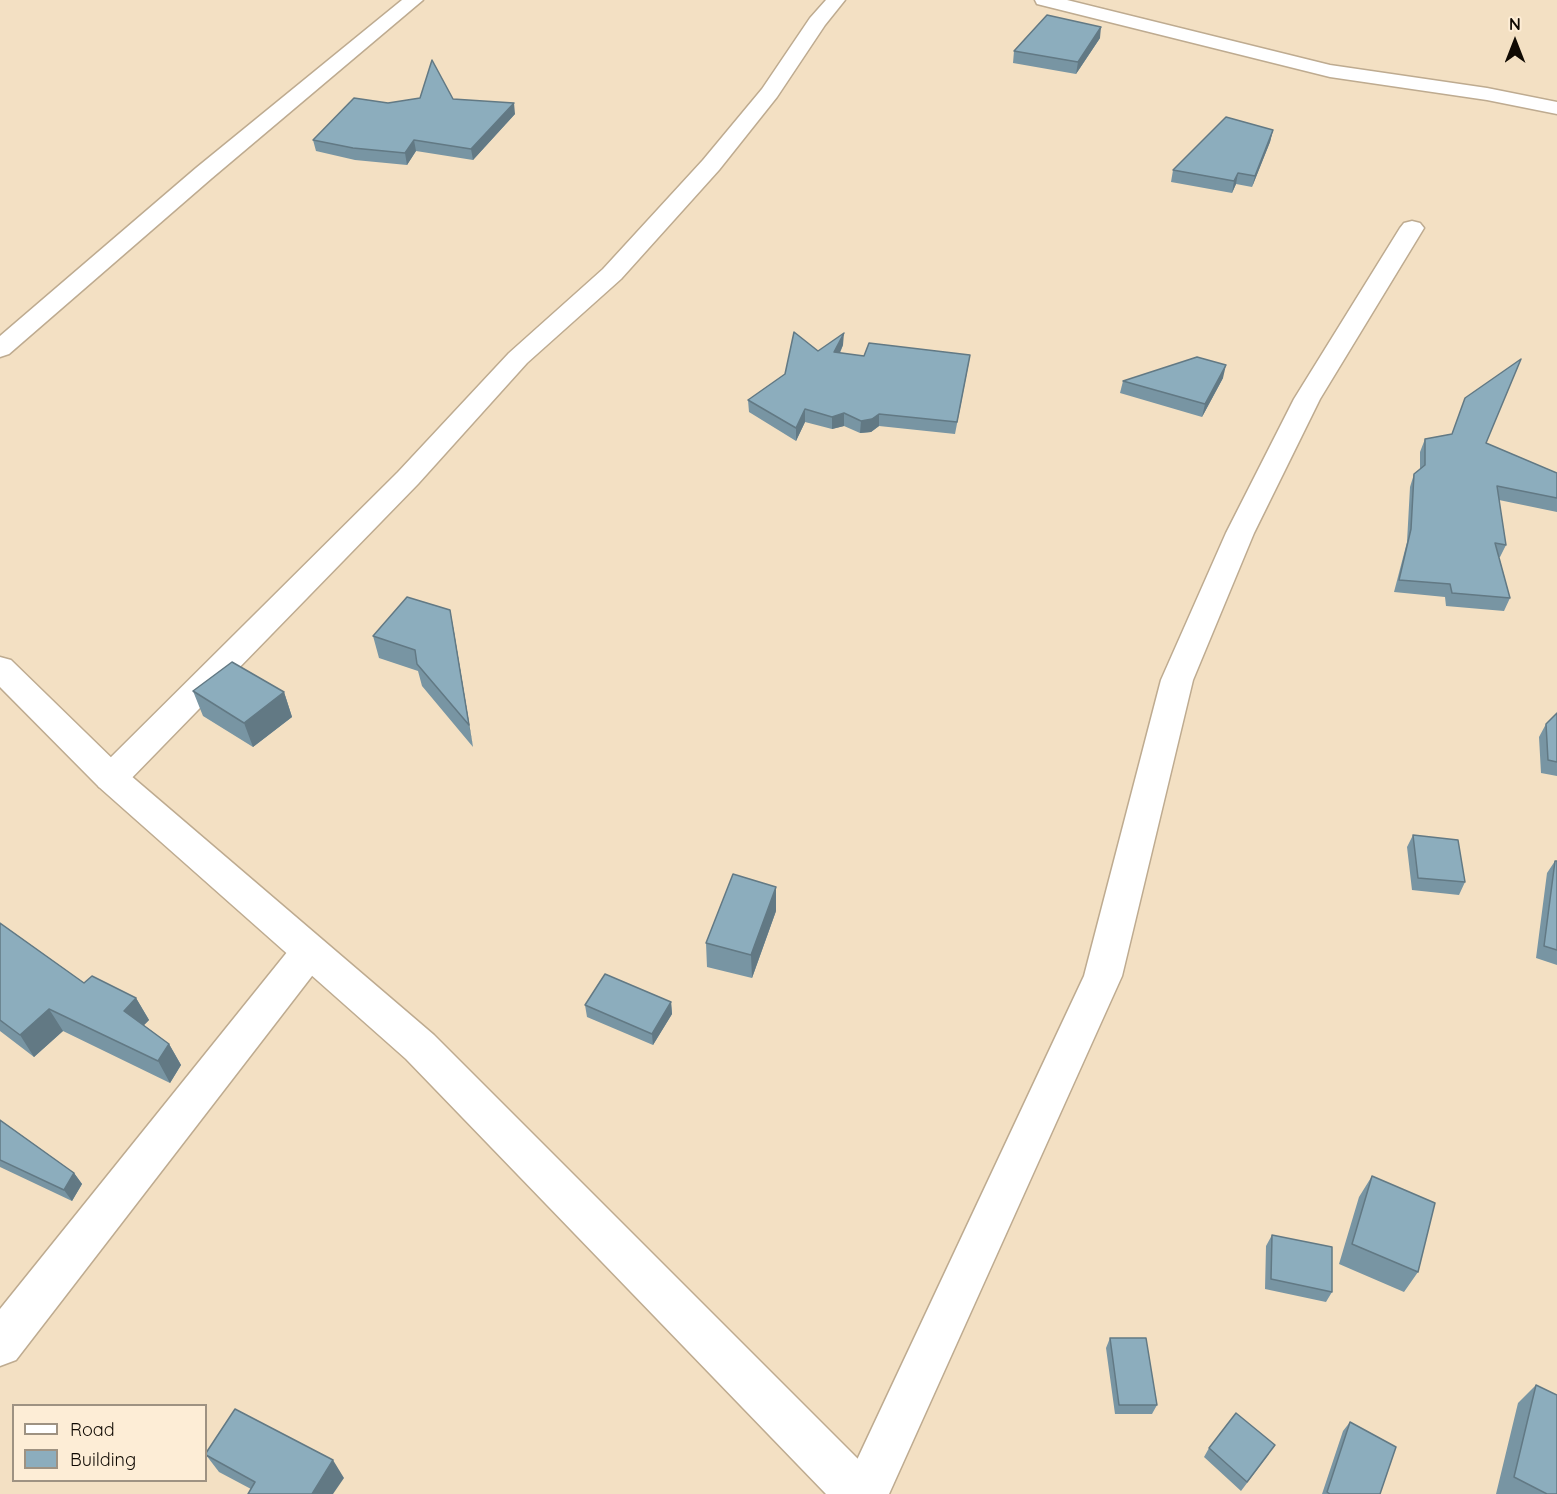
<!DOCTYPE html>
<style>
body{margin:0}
#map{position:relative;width:1557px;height:1494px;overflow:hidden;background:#f3e0c3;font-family:Quicksand,sans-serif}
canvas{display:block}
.legend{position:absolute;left:12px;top:1404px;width:195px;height:78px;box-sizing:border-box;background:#fdedd6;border:2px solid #9e9282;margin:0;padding:8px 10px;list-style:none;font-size:18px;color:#100a03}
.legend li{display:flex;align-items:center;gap:12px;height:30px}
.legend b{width:30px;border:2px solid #9e9282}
.north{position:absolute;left:1485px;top:12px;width:60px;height:60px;-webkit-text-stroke:4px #fdedd6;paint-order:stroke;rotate:0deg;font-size:16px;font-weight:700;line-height:24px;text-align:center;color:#100a03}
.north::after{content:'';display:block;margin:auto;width:21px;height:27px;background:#100a03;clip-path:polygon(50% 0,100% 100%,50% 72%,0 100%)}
</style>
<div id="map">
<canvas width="1557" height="1494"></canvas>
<ul class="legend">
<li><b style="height:8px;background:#fff"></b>Road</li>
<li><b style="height:16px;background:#8cadbd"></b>Building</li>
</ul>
<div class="north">N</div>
</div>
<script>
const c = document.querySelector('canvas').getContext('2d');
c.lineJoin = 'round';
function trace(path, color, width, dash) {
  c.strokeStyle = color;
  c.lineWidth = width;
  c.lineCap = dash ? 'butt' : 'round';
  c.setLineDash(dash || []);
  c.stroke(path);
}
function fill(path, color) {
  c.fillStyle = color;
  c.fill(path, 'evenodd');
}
const street = new Path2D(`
 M402,0H423L212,178L9,354L0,357V336L196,168Z
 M826,0H845L825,25L777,97L719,170L621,279L527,363L418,484L123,787L111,791L99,787L94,778L99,769L398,472L509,353L603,269L703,160L762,89L810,18Z
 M1035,0H1067L1330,65L1487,88L1557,102V114L1487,100L1330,77L1037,4Z
 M1412,221L1420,223L1424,228L1320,399L1254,533L1193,680L1122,976L889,1494H841L1084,976L1161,680L1226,533L1294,399L1400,228L1404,223Z
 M309,937L322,941L327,952L322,963L16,1360L0,1366V1309L296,941Z`);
const secondary = new Path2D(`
 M0,657L11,660L123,769L434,1035L876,1477L883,1494H826L406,1059L99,787L0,687Z`);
trace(street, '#beab90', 3);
trace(secondary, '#beab90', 3);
fill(street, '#fff');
fill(secondary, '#fff');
fill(new Path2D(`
 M1100,38L1076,74L1013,63L1014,51Z
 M453,99L515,114L473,160L416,151L407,165L355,160L316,151L313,140L388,103Z
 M1273,130L1270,142L1252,187L1236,184L1232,193L1171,182L1173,170Z
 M843,345L840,353L864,356L970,355L968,367L955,434L879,426L871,432L860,433L844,426L832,429L805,422L796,441L749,412L748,400L818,351Z
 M1223,378L1202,417L1120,393L1123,381Z
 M1425,439L1486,443L1557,473V512L1499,500L1506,545L1500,557H1499L1510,598L1504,611L1446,606L1445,597L1394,592L1407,542L1410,487L1414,474L1420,469V452Z
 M450,610L454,632L473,747L422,686L418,671L379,658L373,636Z
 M193,691L284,692L292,717L253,747L203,716Z
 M1557,713V776L1541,773L1539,737L1546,724Z
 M1413,835L1465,882L1459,895L1412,890L1407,847Z
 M1555,861H1557V965L1536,958L1547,873Z
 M776,911L752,978L707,967L706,943Z
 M0,923L84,983L136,998L149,1020L144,1025L169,1044L181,1065L170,1083L63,1031L34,1057L0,1031Z
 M671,1002L672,1014L653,1045L587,1017L585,1005Z
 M0,1120L74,1173L82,1184L72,1201L0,1167Z
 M1372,1176L1418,1272L1404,1292L1339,1264L1359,1197Z
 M1272,1235L1332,1292L1326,1302L1265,1289L1266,1246Z
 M1110,1338L1157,1405L1152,1414H1115L1106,1348Z
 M1536,1385L1557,1494H1496L1518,1403Z
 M1350,1422L1380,1494H1322L1343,1431Z
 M1209,1448L1269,1454L1241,1491L1204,1457Z
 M206,1455L344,1478L251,1489L219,1472Z`), '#7895a3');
fill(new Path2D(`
 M1101,27L1100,38L1076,74L1078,62Z
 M514,103L515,114L473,160L471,149Z
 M1273,130L1270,142L1252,187L1255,176Z
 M414,140L416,151L407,165L405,153Z
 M1238,173L1236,184L1232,193L1234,181Z
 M844,333L843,345L834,365V352Z
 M1226,365L1223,378L1202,417L1205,404Z
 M805,409V422L796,441V428Z
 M844,413V426L832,429V417Z
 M879,414V426L871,432L860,433L861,421Z
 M450,610L454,632L473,747L469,725Z
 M284,692L292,717L253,747L244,723Z
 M776,887V911L752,978L751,955Z
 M136,998L149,1020L136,1033L124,1011Z
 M671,1002L672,1014L653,1045L652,1034Z
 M49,1009L63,1031L34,1057L20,1035Z
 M169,1044L181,1065L170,1083L158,1061Z
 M74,1173L82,1184L72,1201L64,1190Z
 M333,1460L344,1478L333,1494H312Z`), '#627984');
const building = new Path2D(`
 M1047,15L1101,27L1078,62L1014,51Z
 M432,60L453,99L514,103L471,149L414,140L405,153L353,148L313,140L354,98L388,103L420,98Z
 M1226,117L1273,130L1255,176L1238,173L1234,181L1173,170Z
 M794,332L818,351L844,333L834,352L864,356L869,343L970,355L957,422L879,414L872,419L861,421L844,413L832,417L805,409L796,428L748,400L785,374Z
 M1197,357L1226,365L1205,404L1123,381Z
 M1521,359L1486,443L1557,473V498L1497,486L1506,545L1495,543L1510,598L1452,593L1450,584L1399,580L1411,529L1414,474L1425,465V439L1452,434L1465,398Z
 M407,597L450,610L469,725L417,664L415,650L373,636Z
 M232,662L284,692L244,723L193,691Z
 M1557,713V762L1548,760L1546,724Z
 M1413,835L1458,840L1465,882L1418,878Z
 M1555,861H1557V950L1544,946Z
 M733,874L776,887L751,955L706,943Z
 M0,923L84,983L92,976L136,998L124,1011L169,1044L158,1061L49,1009L20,1035L0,1020Z
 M605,974L671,1002L652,1034L585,1005Z
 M0,1120L74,1173L64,1190L0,1160Z
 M1372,1176L1435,1203L1418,1272L1352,1244Z
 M1272,1235L1332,1247V1292L1271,1279Z
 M1110,1338H1146L1157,1405H1119Z
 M1536,1385L1557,1395V1494H1547L1514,1477Z
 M235,1409L333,1460L312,1494H248L255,1482L206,1455V1453Z
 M1236,1413L1275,1445L1247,1482L1209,1448Z
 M1350,1422L1396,1447L1380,1494H1330L1327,1492Z`);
fill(building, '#8cadbd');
trace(building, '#627984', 1.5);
</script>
